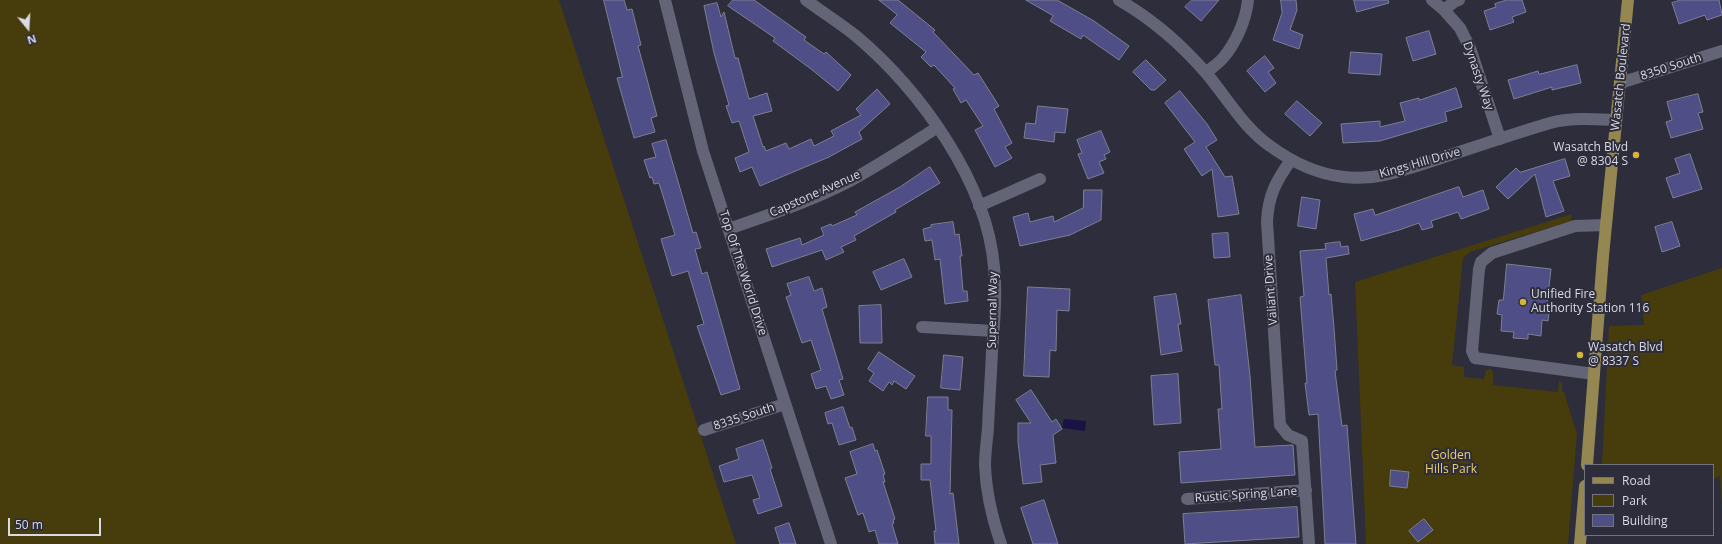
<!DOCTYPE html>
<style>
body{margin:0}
#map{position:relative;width:1722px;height:544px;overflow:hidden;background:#2d2d3c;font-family:"Open Sans",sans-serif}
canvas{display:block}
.legend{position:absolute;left:1584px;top:464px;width:130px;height:72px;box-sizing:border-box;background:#2d2d3c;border:1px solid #72727f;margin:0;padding:5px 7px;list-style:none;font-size:12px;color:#d9dae4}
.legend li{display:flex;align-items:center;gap:8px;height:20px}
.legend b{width:20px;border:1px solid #72727f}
.north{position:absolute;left:8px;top:8px;width:40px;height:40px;-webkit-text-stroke:3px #2d2d3c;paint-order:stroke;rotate:162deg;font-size:11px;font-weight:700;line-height:16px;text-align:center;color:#d9dae4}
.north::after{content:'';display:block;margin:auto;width:14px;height:18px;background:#d9dae4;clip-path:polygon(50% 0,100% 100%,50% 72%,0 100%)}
.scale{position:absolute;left:8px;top:518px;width:93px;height:18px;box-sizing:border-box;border:2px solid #d9dae4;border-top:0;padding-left:5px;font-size:12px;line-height:14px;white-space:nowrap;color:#d9dae4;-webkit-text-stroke:3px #2d2d3c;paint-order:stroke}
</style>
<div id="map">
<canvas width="1722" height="544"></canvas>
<ul class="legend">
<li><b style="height:5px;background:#958752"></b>Road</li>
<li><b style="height:11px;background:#473c0b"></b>Park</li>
<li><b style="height:11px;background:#4f4e86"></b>Building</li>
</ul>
<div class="north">N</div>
<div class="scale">50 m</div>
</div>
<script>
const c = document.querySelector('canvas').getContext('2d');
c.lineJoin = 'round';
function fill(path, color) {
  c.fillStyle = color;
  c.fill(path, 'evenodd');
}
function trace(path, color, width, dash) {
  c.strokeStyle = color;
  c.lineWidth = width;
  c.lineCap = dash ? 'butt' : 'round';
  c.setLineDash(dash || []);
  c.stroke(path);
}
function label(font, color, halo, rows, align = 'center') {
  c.font = font + ' "Open Sans",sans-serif';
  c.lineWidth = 4;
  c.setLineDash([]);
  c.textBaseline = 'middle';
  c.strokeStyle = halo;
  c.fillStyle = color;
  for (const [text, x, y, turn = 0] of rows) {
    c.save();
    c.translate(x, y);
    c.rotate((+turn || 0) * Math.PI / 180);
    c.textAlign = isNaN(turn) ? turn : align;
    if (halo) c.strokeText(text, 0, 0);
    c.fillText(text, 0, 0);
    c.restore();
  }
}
fill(new Path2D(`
 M0,0H559L736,544H0Z
 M1572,214L1571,221L1470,252L1463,258L1452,365L1464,367V377L1484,379L1486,370L1491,369L1493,372V385L1558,392L1559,381L1562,383V392H1564L1577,434L1568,544H1366L1355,282Z
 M1722,268V511L1720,476L1713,479V465H1602L1609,326L1644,325L1641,295Z`), '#473c0b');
fill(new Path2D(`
 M1064,419L1086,421L1085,431L1062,428Z`), '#191244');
const building = new Path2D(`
 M604,0H624L627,10L632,9L641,45L638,46L657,116L651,118L655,132L634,138L617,78L622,77Z
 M733,0H754L806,37L804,40L824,54L826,52L851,75L838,91L811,69L773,41L775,38L728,6Z
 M879,0H898L935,30L933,32L974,75L978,73L999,106L994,109L1012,143L1005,147L1012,158L995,167L975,130L983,126L966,100L961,103L953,89L955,88L934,65L931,67L921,57L926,52L890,23L897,15Z
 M1026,0H1057L1094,21L1129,46L1119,60L1083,35L1081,39L1050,21L1053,16Z
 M1192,0H1219L1201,21L1185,7Z
 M1281,0H1296L1297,10L1290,30L1303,35L1299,49L1273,40L1282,13Z
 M1354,0H1388L1389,3L1357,12Z
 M1507,0H1522L1526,12L1512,17L1514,22L1490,30L1484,11L1496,7L1495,4Z
 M1681,0H1719L1722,15L1707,20L1705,15L1679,24L1672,3Z
 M717,3L721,17L724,12L735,58H738L749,99L767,93L772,111L753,116L763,147L764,146L766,151L786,143L789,149L811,139L814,146L834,136L831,131L861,115L856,109L877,89L890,104L859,132L862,139L829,157L760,186L752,167L740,172L735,158L749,152L739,121L732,123L726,106L729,105L714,53L704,6Z
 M1429,31L1436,54L1413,61L1406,38Z
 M1351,52L1382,54L1380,75L1349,73Z
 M1265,56L1274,68L1268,72L1276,83L1265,92L1247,71Z
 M1146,60L1166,80L1155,90H1151L1133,72Z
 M1577,65L1581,83L1552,90V87L1514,99L1508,80L1538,71L1539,74Z
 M1456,88L1462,107L1445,112L1447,121L1380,141L1343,143L1341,124L1380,121V127L1405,121L1400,103L1419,98V100Z
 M1180,91L1207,124L1217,140L1206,147L1225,177L1232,176L1239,214L1218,217L1212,169L1202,176L1184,149L1195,142L1165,103Z
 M1698,94L1703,112L1698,113L1703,129L1671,138L1666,122L1672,120L1667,102Z
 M1297,101L1322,123L1310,136L1285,114Z
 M1038,106L1068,109L1065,133L1055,132L1054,142L1024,138L1026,123L1035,124Z
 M1101,131L1110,152L1104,155L1106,159L1099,162L1104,173L1088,179L1078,154L1082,153L1077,140Z
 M666,140L693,233L696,232L701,248L695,249L702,274L707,272L740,389L721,395L697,326L704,324L688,271L672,276L661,239L675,235L659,183L654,184L652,177L650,178L644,160L656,157L652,144Z
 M1690,154L1702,189L1673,198L1666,178L1680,173L1675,159Z
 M1565,159L1570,176L1553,181L1564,211L1546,217L1535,174L1508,199L1496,187L1516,168L1520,172Z
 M930,167L940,183L895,210L896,212L854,236L856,240L841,247L844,252L826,260L822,250L772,267L766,249L800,238L802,245L824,235L821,228L831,224L832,226L857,215L855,212L900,187Z
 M1459,187L1463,197L1483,190L1489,209L1461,219L1458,212L1431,221L1433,227L1422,230L1419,223L1399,230L1361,241L1354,214L1373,209L1375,215Z
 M1084,190H1102L1101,220L1070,235L1020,246L1013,217L1028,213L1030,222L1053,216L1054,222L1083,208Z
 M1302,197L1320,200L1316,229L1298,226Z
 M953,222L955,235L959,234L962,256H960L963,291H967L968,301L945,304L940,259L935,260L932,240L925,241L923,229L931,227V225Z
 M1672,222L1680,246L1662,252L1655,227Z
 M1228,233L1230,257L1214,258L1212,234Z
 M1340,242L1341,247L1348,246L1349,254L1326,258L1329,295L1331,294L1334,328L1337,370L1335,371L1342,426L1347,425L1356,544H1325L1318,414L1309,415L1305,383H1307L1300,297L1304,296L1300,251L1326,249L1325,244Z
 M904,259L912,277L881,290L873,272Z
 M1507,264L1551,269L1547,304L1550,305L1548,321L1542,320L1541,336L1528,334V339L1513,338L1514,332L1501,331L1502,315L1497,314L1499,300H1503Z
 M809,277L814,291L822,288L827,307L822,309L843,379L839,380L844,395L831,399L826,386L816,389L811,374L821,370L811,340L802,343L786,297L791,295L787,284Z
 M1028,287L1070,289L1069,311L1057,310L1056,351L1050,350L1049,377L1024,376Z
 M1176,294L1181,324H1178L1182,351L1161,355L1154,297Z
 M1241,295L1250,376L1255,447L1293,445L1295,475L1181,483L1179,452L1221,449L1218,409H1222L1219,365H1215L1208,300Z
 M881,305L882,343H860L859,306Z
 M879,352L915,376L906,389L894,381L892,385L889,382L883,391L869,381L874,373L868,369Z
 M944,355L963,357L960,390L941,388Z
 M1178,374L1181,423L1154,425L1151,376Z
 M1031,390L1052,422L1056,419L1062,429L1053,435L1056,463L1040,465L1042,482L1023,484L1018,442V423H1031L1016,400Z
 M928,397H948V410H952L950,494L953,493L959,544H935L934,531H936L930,480H921V464H931V436H926Z
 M843,407L850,428L852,427L856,440L839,445L832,423L828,424L825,413Z
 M763,440L772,468L770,469L782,506L758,514L753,500L760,498L752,475L724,482L719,466L739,459L736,449Z
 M873,444L875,451L877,450L885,474L883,475L885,482H883L895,519L893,520L894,523L892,524L898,544H879L875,530L869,532L863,513L858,515L845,478L857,474L850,452Z
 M1391,470L1409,472L1407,488L1390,486Z
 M1044,500L1058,544H1033L1021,508Z
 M1297,507L1299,537L1185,544L1183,514Z
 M1424,519L1433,530L1418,542L1409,531Z
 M789,523L796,544H780L775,528Z`);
fill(building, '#4f4e86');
trace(building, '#7e7f91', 1);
trace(new Path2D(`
 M665,0L703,151L831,544
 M806,0C822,12 840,23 856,36C920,90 987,182 994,267C997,295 994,323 992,351C991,377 989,402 988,428C987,440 985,453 985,465C986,492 992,518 1001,544
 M1119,0C1152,19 1182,45 1207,74C1227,98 1244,128 1270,146C1292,162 1316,174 1344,177C1376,181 1408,169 1438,159C1475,147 1513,134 1550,123C1572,117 1594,119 1616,120
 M1432,0L1444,10L1460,28L1470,48L1500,139
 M1444,10L1454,2L1459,0
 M1206,73C1211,68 1218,64 1223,58C1236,43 1246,20 1248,0
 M1620,83L1722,51
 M1291,160C1276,181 1268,196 1267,222L1280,425L1288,435L1302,441L1309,544
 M979,206L1040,179
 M729,229C768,215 809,202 846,183C878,166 908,146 938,127
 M922,327L994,331
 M1594,374L1475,358L1472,351L1479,269L1481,262L1492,253L1575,226L1606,225
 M704,430L785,404
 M1187,499L1306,490`), '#636475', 12);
trace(new Path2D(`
 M1587,465L1603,256L1628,0
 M1580,544L1585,486`), '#958752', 12);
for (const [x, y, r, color] of [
 [1636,155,4,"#d4b635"],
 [1523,302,4,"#d4b635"],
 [1580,355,4,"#d4b635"]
]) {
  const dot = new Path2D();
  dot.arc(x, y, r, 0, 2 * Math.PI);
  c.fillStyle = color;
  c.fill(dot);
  trace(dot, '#2d2d3c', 1.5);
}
label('12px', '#d9dae4', '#2d2d3c', [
 ["8350 South",1671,67,-18],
 ["Dynasty Way",1478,76,71],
 ["Wasatch Boulevard",1621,77,-84],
 ["Kings Hill Drive",1420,163,-16],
 ["Capstone Avenue",815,194,-24],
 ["Top Of The World Drive",743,273,72],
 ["Valiant Drive",1271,290,-94],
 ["Supernal Way",993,310,-89],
 ["8335 South",744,417,-18],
 ["Rustic Spring Lane",1246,495,-4]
]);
label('12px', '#d9dae4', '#2d2d3c', [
 ["Wasatch Blvd",1628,148,"right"],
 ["@ 8304 S",1628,162,"right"],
 ["Unified Fire",1531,295],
 ["Authority Station 116",1531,309],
 ["Wasatch Blvd",1588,348],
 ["@ 8337 S",1588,362]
], 'left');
label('12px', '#e8cf6e', '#2d2d3c', [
 ["Golden",1451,456],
 ["Hills Park",1451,470]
]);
</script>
